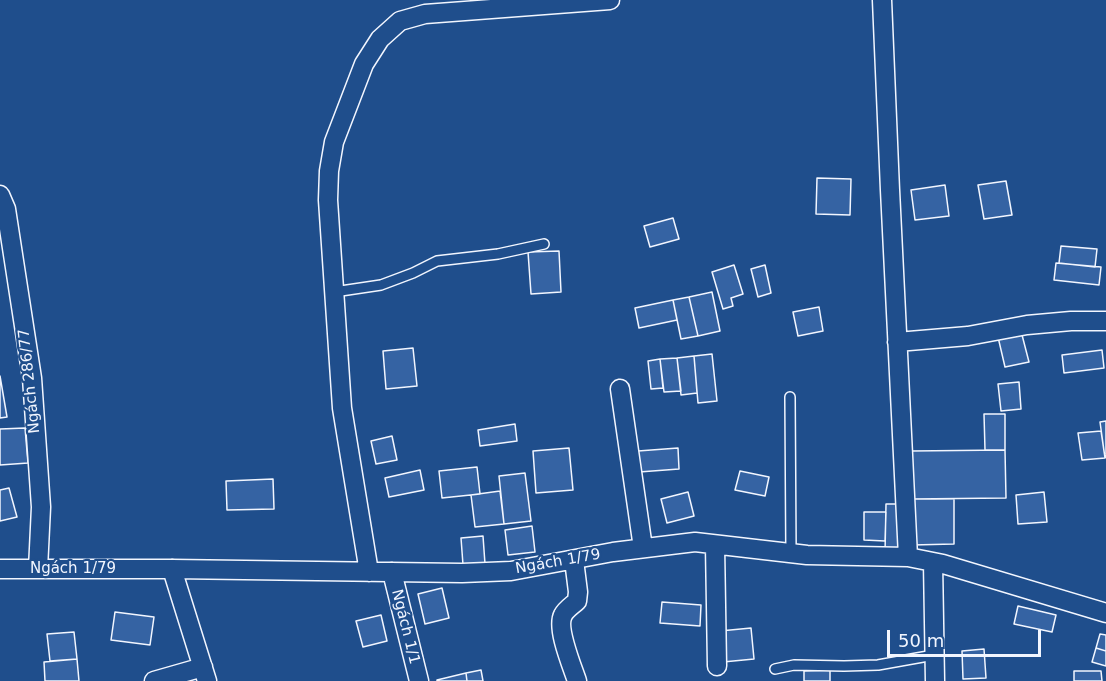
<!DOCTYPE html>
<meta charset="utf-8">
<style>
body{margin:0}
#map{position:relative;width:1106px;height:681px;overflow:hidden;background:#1f4e8c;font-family:"DejaVu Sans",sans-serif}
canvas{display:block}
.scale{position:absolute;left:887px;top:630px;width:154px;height:27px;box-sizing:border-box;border:3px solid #f2f6ff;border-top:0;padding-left:8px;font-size:18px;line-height:21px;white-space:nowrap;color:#f2f6ff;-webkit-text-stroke:4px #1f4e8c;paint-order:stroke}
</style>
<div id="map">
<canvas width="1106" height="681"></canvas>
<div class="scale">50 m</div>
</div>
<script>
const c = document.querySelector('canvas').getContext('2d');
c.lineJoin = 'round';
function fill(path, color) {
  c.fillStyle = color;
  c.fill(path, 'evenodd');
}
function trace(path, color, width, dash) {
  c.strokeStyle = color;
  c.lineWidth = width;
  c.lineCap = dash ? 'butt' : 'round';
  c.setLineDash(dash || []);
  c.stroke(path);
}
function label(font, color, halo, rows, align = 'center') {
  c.font = font + ' "DejaVu Sans",sans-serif';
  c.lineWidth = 4.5;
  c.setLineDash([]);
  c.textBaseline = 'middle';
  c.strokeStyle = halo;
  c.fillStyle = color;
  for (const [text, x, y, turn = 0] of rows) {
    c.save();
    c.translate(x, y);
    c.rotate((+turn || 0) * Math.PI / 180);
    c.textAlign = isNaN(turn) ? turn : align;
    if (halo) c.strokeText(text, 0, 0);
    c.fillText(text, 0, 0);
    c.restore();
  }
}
const building = new Path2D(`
 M817,178L851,179L850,215L816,214Z
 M1006,181L1012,215L984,219L978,185Z
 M945,185L949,216L915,220L911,190Z
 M673,218L679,239L650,247L644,226Z
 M1061,246L1097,249L1095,267L1059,263Z
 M559,251L561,292L531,294L528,252Z
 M1056,263L1101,267L1099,285L1054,280Z
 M734,265L743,294L731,298L733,306L723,309L712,272Z
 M765,265L771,293L758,297L751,269Z
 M712,292L720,331L698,336L689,297Z
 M689,297L698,336L681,339L673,300Z
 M673,300L677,320L639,328L635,308Z
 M819,307L823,331L798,336L793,312Z
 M1021,331L1029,362L1005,367L998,337Z
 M413,348L417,386L386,389L383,351Z
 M1102,350L1104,368L1064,373L1062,355Z
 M712,354L717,401L698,403L694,356Z
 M694,356L697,393L681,395L677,358Z
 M677,358L681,391L664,392L660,359Z
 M660,359L663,388L651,389L648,361Z
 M0,376L7,417L0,418Z
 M1019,382L1021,409L1001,411L998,384Z
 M984,414H1005V450H985Z
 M1106,421V457L1105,458L1100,422Z
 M515,424L517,441L480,446L478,430Z
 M25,428L28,463L0,465V429Z
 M1101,431L1105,458L1082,460L1078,433Z
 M392,436L397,460L376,464L371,441Z
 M569,448L573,490L536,493L533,451Z
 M678,448L679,469L639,472L638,451Z
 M1005,450L1006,498L911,499V451Z
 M477,467L480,494L442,498L439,471Z
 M420,470L424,490L389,497L385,478Z
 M740,471L769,477L765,496L735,490Z
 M525,473L531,521L504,524L499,476Z
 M273,479L274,509L227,510L226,481Z
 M9,488L17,517L0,521V490Z
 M500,491L504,524L475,527L471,495Z
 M688,492L694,516L667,523L661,499Z
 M1044,492L1047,522L1018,524L1016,495Z
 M911,499H954V544L912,545Z
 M886,504H902L901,553H885Z
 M864,512H886L885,541L864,540Z
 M532,526L535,552L508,555L505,530Z
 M483,536L485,564L463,565L461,538Z
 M442,588L449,618L425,624L418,594Z
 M662,602L701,605L700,626L660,623Z
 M1018,606L1056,615L1052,632L1014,624Z
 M115,612L154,617L150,645L111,640Z
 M381,615L387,641L363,647L356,621Z
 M751,628L754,659L723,662L720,631Z
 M74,632L77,659L50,661L47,634Z
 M1100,634L1106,635V651L1096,648Z
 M1096,648L1106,651V666L1092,662Z
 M984,649L986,678L963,679L962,651Z
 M77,659L79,681H45L44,662Z
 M481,670L483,681H467L466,673Z
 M830,670V681H804V671Z
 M1074,671H1101L1102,681H1074Z
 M466,673L467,681H437V680Z`);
fill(building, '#3563a3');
trace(building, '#f2f6ff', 1.5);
const lane = new Path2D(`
 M334,292L381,285L413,273L437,261L498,254L544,244
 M790,397L791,553
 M775,669L794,665L844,666L878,665L934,655`);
const street = new Path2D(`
 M882,0L890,190L908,557
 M0,195L6,209L32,378L41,507L38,569
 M897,342L968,336L1027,325L1071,321H1106
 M620,389L643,548
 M715,545L717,666
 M574,560L578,592L577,601C573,605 566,609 563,615C556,628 572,666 577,681
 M933,562L935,681
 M0,569H172L462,573L511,571L613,552L695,542L807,555L908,557L943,564L1106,613
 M172,569L207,681
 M369,572L342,408L328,200L329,171L334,142L364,64L380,39L400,21L425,14L610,0
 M392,572L419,681
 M154,681L203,667`);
trace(lane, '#f2f6ff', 12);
trace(street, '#f2f6ff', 21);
trace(lane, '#1f4e8c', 9);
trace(street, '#1f4e8c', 18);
label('15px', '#f2f6ff', '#1f4e8c', [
 ["Ngách 286/77",30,381,-96],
 ["Ngách 1/79",558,562,-10],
 ["Ngách 1/79",73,569],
 ["Ngách 1/1",405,627,76]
]);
</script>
